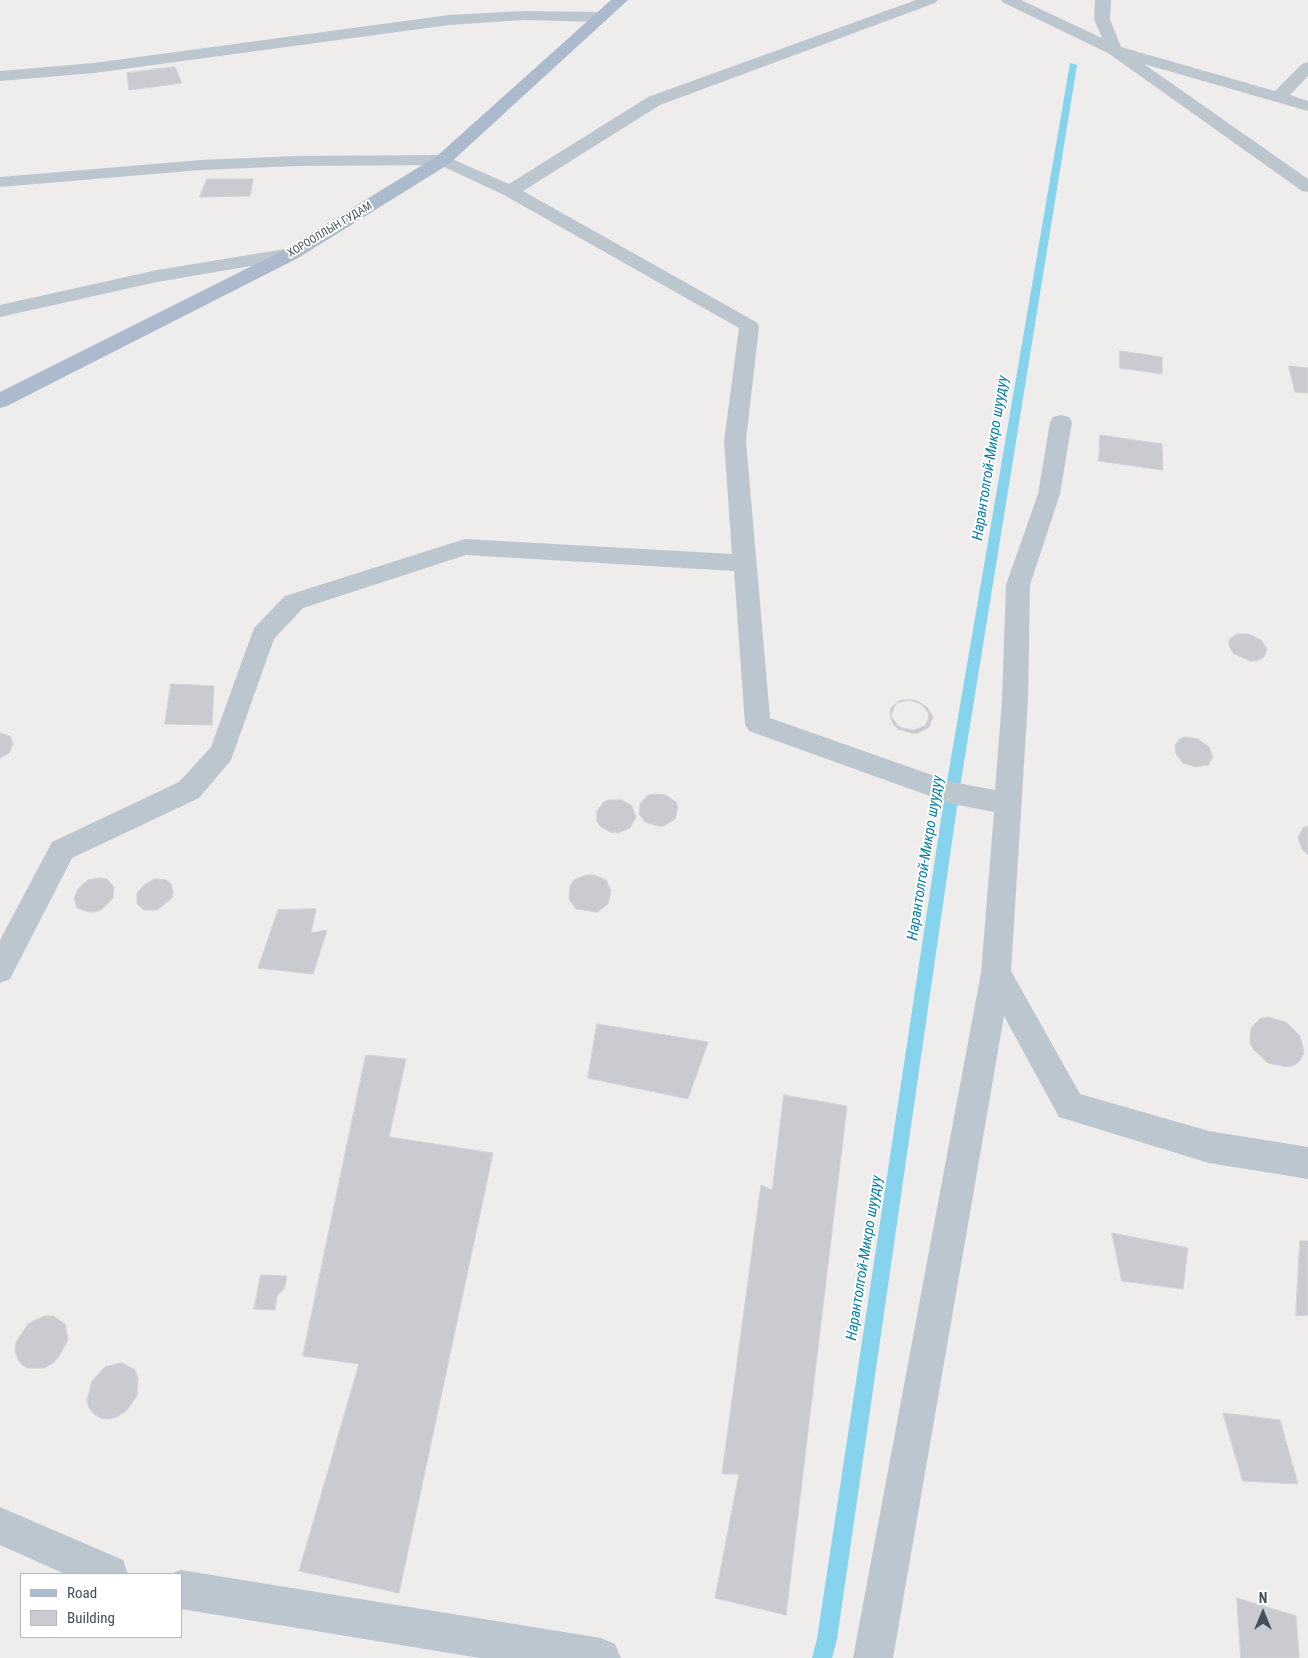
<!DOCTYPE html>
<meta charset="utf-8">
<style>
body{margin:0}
#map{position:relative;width:1308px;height:1658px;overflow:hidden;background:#efecec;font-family:"Roboto Condensed",sans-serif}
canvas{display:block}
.legend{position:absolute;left:20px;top:1573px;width:162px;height:65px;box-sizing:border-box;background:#fff;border:1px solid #b4b9bd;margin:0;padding:6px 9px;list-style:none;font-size:15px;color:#444f5a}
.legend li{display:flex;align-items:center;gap:10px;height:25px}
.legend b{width:25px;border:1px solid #b4b9bd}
.north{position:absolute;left:1238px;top:1588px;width:50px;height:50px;-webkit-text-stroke:4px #fff;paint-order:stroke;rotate:0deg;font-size:14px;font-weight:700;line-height:20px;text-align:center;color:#444f5a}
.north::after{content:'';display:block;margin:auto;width:18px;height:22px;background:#444f5a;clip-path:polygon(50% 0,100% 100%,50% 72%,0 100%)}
</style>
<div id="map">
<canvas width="1308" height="1658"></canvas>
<ul class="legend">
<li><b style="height:6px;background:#abbacc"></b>Road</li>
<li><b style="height:14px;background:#c9cbd1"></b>Building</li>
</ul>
<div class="north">N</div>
</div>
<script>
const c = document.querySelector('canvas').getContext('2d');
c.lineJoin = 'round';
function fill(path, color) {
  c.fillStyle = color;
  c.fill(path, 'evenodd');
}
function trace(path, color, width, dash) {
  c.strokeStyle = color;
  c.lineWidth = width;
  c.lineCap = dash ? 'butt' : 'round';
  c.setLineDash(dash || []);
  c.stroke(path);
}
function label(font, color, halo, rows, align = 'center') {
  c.font = font + ' "Roboto Condensed",sans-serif';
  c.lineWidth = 4;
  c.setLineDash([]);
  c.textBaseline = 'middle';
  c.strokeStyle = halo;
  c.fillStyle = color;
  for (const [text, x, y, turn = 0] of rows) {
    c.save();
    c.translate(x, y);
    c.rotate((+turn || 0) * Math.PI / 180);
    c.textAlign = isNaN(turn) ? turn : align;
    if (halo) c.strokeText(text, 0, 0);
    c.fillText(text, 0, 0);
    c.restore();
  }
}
fill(new Path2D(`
 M1070,63L1077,65L959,793L837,1639L832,1658H812L817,1639L945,793Z`), '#85d3ed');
const building = new Path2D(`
 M175,67L182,83L129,90L127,73Z
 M207,179H253L250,196L200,197Z
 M1120,351L1162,357V374L1120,368Z
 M1289,366L1308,368V393L1295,392Z
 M1100,435L1162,444L1163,470L1099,461Z
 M1237,634H1249L1261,640L1267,649L1264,657L1256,661H1250L1233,653L1229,645V640Z
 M171,684L214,686L212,725L165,724Z
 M901,700H915L927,707L933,717L929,727L918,733H912L898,729L893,724L890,713L891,708Z
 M909,700L921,704L928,712L929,717L925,726L914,730L902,728L897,725L891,716L894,707L897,703Z
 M0,733L10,736L13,744L9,753L0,758Z
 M1185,737L1198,739L1209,747L1213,757L1208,765L1196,767L1183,763L1179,758L1176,754L1175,745L1180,739Z
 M653,794L666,795L676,802L678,808L675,819L664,826H658L645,822L639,814L640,804L647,796Z
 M609,800H622L632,806L636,817L630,828L618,833L610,832L600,826L597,821V811L604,802Z
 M1308,826V855L1302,849L1298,837L1303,828Z
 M587,875H594L606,880L611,891L608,904L597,912L576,909L569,899L570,886L574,880Z
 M101,878L107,879L114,887L113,898L102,909L95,912H89L77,908L74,899L78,889L88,880Z
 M155,879L166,880L171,884L173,893L172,898L157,910H144L137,904V893L144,885Z
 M316,909L311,933L327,930L313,974L258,968L278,910Z
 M1268,1017L1286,1022L1300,1036L1304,1053L1300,1060L1295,1065L1287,1067L1268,1063L1254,1050L1250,1043L1251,1028L1260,1019Z
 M597,1024L708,1042L688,1099L588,1078Z
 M366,1055L406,1059L389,1137L493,1153L399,1593L299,1571L359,1364L303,1356Z
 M784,1095L847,1106L786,1615L715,1598L739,1474H722L761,1185L772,1190Z
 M1112,1233L1188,1248L1183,1289L1122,1281Z
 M1300,1241H1308V1315L1296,1316Z
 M261,1275L287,1276L284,1289L277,1296L275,1310L254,1309Z
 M45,1316H53L65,1324L68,1340L59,1356L53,1363L44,1368H28L22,1365L18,1359L15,1351L16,1342L28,1324Z
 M122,1363L135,1370L138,1378L137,1396L126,1411L117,1417L109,1419L101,1418L94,1414L89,1408L87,1400L92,1381L105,1367Z
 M1223,1413L1280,1420L1298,1484L1243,1481Z
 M1237,1598L1296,1616L1299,1658H1241Z`);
fill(building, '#c9cbd1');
trace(building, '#d0d2d8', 1);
fill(new Path2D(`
 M916,0H938L935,3L660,105L523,191L756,322L759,326L746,441L770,718L952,782L995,790L1002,700L1006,585L1038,494L1050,422L1053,417L1061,415L1069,417L1072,422L1060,494L1030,585L1028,700L1011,971L1080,1094L1209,1131L1308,1147V1179L1209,1163L1059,1117L1004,1016L893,1658H853L981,973L994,812L952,804L749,731L745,724L734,571L466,555L303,608L274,639L231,760L199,798L72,858L10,979L0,983V940L52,842L179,782L211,747L254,628L285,596L465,539L732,554L724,441L739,328L504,195L440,165L297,166L201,170L0,187V177L201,160L297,156L443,155L509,184L648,97Z
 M1001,0H1021L1102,38L1094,19L1095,0H1111L1110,19L1121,47L1275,91L1302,64L1308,62V76L1290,95L1308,101V111L1144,64L1308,179V192L1302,191L1108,53L1004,3Z
 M524,11L601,12L606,14L609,17L606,20L601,22L524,20L449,25L94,73L0,81V71L94,63L449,15Z
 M291,248L298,250L300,254L298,258L157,282L0,317V305L157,270Z
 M0,1507L123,1560L128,1574H65L0,1545Z
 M181,1570L601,1638L615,1644L621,1658H480L181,1609V1574H170Z`), '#bcc6cf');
fill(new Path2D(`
 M611,0H628L449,164L298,258L7,406L0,408V392L284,250L437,156Z`), '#abbacc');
label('11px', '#444f5a', '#fff', [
 ["ХОРООЛЛЫН ГУДАМ",330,230,-31]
]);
label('italic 15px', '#0a80a7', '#fff', [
 ["Нарантолгой-Микро шуудуу",991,458,-81],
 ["Нарантолгой-Микро шуудуу",926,858,-81],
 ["Нарантолгой-Микро шуудуу",865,1258,-81]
]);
</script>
